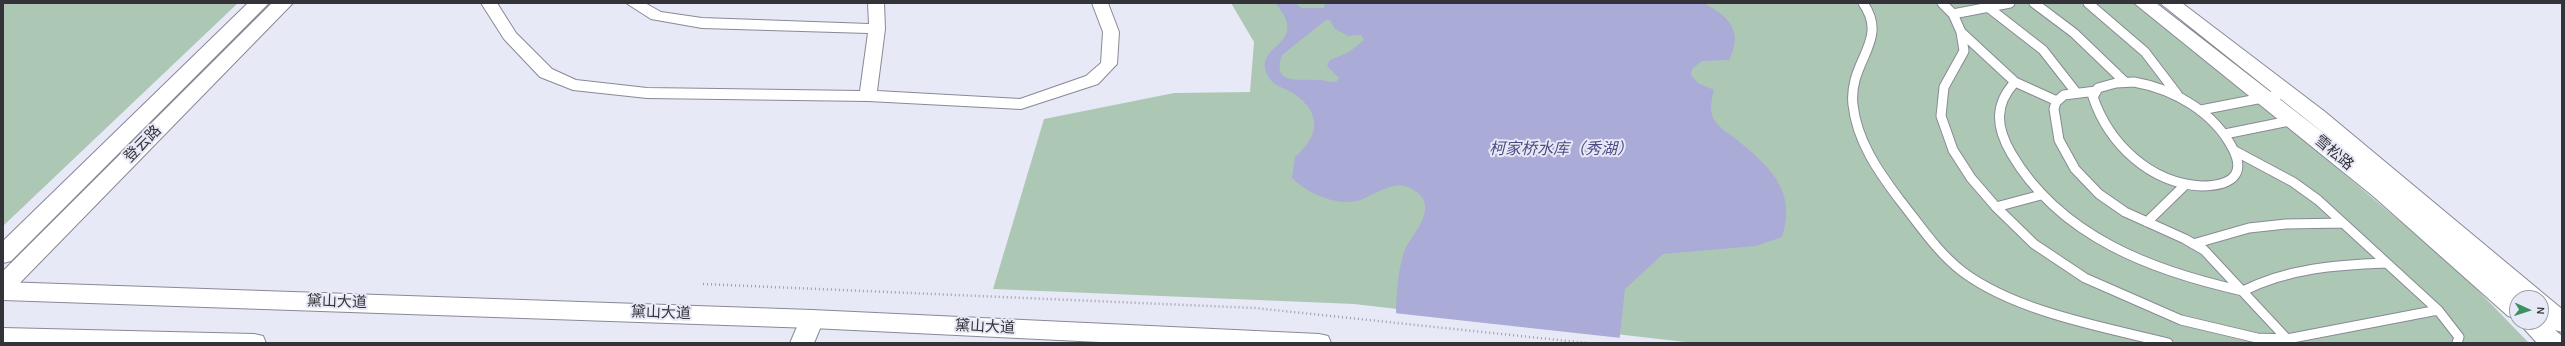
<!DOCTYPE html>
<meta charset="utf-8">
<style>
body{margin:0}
#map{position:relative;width:2565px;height:346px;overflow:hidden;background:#e8e9f7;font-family:Karla,sans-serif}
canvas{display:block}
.frame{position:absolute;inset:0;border:4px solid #333339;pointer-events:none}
.north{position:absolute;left:2509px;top:290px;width:40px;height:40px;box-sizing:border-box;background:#e8e9f7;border:1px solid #a0a0ab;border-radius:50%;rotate:93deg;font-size:11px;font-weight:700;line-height:16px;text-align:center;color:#333339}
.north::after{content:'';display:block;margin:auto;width:14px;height:18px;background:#3d9061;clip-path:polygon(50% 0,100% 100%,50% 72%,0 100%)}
</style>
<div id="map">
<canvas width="2565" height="346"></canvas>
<div class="frame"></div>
<div class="north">N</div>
</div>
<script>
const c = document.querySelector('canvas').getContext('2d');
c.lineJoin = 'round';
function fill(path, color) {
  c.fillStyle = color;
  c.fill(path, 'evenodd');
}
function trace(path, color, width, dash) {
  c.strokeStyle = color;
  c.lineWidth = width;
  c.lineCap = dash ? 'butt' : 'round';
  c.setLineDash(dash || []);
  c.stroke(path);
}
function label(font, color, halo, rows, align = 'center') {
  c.font = font + ' Karla,"Noto Sans SC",sans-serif';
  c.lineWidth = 4;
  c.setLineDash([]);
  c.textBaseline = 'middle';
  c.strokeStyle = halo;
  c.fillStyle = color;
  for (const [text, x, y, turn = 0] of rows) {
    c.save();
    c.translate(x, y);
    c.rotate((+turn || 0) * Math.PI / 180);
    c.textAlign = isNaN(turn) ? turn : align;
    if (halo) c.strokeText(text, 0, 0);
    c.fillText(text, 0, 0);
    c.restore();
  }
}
fill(new Path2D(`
 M3,3H238L3,226Z
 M1231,3H2133L2269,110L2462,274L2529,343H1694L1354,304L993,289L1044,119L1174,93L1250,92L1254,42Z`), '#acc8b5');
fill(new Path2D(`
 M1275,3H1296L1301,8H1324L1325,3H1704C1729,17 1744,31 1729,60L1702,61L1692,69L1691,75L1698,83L1714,90C1712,99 1709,109 1713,118C1717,126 1729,134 1736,139C1768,165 1798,191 1782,237L1756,246L1663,254L1625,289L1619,343H1396C1396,314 1395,283 1403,255C1408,238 1426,225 1425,206C1425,200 1422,197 1418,193C1396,174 1376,196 1356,201C1335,206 1306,192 1292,178L1295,157C1320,135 1322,113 1293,93C1283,87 1272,86 1267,74C1253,44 1312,45 1275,3ZM1326,20H1330L1334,28L1348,36L1361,35L1364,40L1349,52L1330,60L1327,66L1339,78L1337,81C1330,84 1326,80 1319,80C1301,78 1271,87 1282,55Z`), '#aaabd6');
fill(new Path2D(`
 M1394,313L1621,338V343H1394Z`), '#e8e9f7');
const service = new Path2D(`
 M1863,3C1890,41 1848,61 1853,105C1857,141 1878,171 1899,199C1919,224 1937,252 1963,272C2017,312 2103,327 2168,343
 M1942,3L1953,14L1961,32L1964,51L1944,87L1941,116L1953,150L1971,178L1996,207L2034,244L2085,278L2181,320L2257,338L2287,339L2438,310
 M2034,3L2074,33L2125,82
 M2088,3L2145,52L2177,94
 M1989,8L2043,50L2075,91
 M1953,14L2010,3
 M1961,32L2015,82L2057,101
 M2015,82C1994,105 1996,127 2011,153C2060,237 2153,271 2243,291C2289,268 2336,265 2386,263
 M2134,82C2174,89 2214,112 2233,149C2237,157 2240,168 2235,175C2228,185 2212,186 2201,186C2150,183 2109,144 2093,97L2098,88L2116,83Z
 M2096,91L2064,95L2056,102L2054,109L2059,140L2075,169L2099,194L2125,212L2185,239L2204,250L2287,339
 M2201,110L2288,93
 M2225,134L2294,120
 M2235,151L2293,182L2318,200L2438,310L2459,337L2457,343
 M1996,207L2041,195
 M2147,222L2186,184
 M2193,244L2249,228L2286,224L2343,223`);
const minor = new Path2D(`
 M481,3H497L516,33L552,69L576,80L647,88L860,91L868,33L702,28L651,19L626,3H645L661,12L702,18L869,24L868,3H884L885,29L877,91L1020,99L1086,76L1101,63L1103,32L1092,3H1108L1119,32L1117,64L1098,84L1021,109L868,101L647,98L573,90L540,77L504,39Z`);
const tertiary = new Path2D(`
 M812,310L821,313L824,319L814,343H790L803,313Z`);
const secondary = new Path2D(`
 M248,3H269L11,261L3,263V241Z
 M272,3H293L11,292L3,295V271Z
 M2134,3H2156L2331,139L2160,3H2182L2324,111L2562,309V332L2555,330L2562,336V343H2537L2518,322H2541V298H2517V319L2508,316L2373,196Z`);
const primary = new Path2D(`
 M3,282L812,310L1319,334L1328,336L1331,343H1121L812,328L3,300Z
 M3,328L254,334L263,336L266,343H3Z`);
trace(service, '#898996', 11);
trace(minor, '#898996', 2);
trace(tertiary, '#898996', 2);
trace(secondary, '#898996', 2);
trace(primary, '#898996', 2);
trace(new Path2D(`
 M703,284L1255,308L1587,343`), '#9e9fa9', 2.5, [1, 3]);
trace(service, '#fff', 9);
fill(minor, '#fff');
fill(tertiary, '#fff');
fill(secondary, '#fff');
fill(primary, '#fff');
label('15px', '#333339', '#e8e9f7', [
 ["登云路",143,144,-45],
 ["雪松路",2334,153,40],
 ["黛山大道",337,302,2],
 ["黛山大道",661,313,2],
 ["黛山大道",985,327,3]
]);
label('italic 16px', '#4d4b83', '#e8e9f7', [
 ["柯家桥水库（秀湖）",1561,149]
]);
</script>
